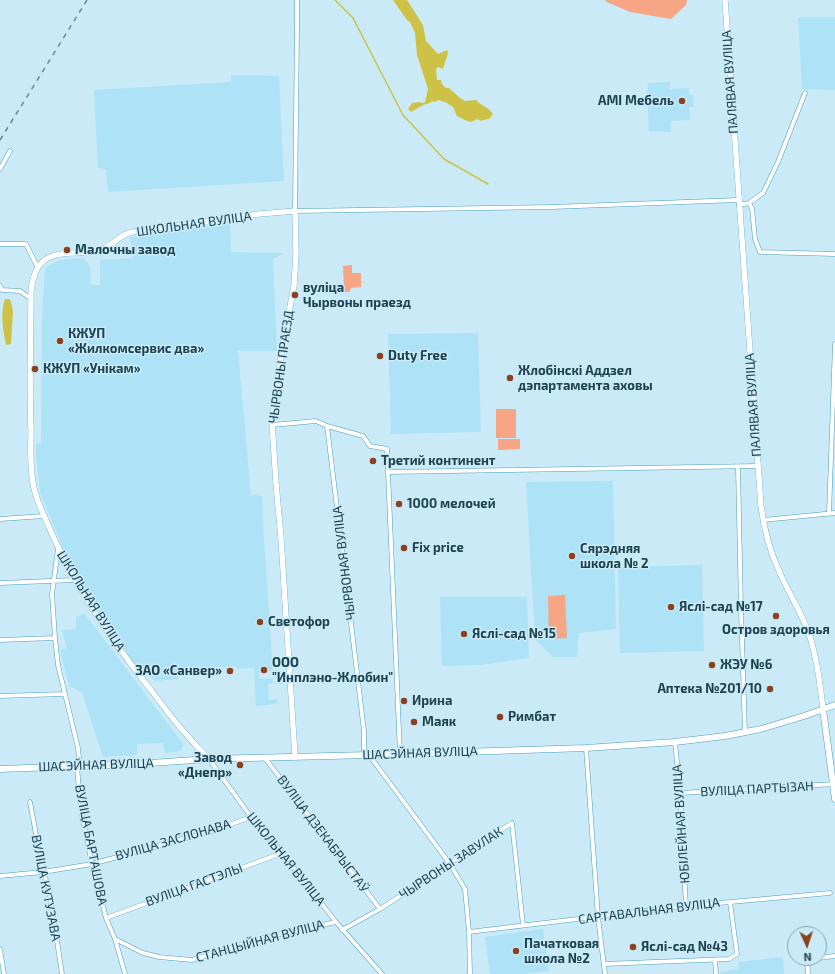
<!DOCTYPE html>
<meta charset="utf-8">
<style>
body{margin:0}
#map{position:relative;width:835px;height:974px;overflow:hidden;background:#cbeaf7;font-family:"Exo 2",sans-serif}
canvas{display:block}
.north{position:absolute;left:787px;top:926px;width:40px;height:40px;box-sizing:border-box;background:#cbeaf7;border:1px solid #86a7b4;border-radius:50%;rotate:177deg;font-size:11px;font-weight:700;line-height:16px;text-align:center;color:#1e424f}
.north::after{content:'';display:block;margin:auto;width:14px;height:18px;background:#894120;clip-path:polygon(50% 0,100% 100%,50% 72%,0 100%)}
</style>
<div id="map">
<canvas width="835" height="974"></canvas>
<div class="north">N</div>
</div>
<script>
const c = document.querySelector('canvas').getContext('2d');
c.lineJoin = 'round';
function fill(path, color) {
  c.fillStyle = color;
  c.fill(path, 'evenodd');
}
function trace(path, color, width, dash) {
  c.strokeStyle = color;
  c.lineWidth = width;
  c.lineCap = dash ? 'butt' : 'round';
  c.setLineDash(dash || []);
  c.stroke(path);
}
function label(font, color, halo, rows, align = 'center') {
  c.font = font + ' "Exo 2",sans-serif';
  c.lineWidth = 3;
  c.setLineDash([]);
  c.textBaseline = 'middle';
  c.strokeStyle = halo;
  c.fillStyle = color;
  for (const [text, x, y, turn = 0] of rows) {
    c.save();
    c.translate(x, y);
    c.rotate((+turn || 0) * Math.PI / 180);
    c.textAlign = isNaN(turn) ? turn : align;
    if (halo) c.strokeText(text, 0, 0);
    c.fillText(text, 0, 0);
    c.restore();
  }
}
fill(new Path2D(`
 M798,17H835V90L802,89Z
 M231,75L279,76L284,181L108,192L106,169L98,168L94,90L231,82Z
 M670,82V89L689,88V95H693L694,107H689L690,120L671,121V132L649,131L647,94L648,83Z
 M230,223L231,252L284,253L273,259L277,351H238L251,495L262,496L264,539L273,671L259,672V679L273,678L274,683L268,684L269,700L277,699V704L256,706L254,668L237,669L236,666L178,671V679L155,681L133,662L115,633V627L109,628L83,586L67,558L40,492L36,455V443L41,444L42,321L45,268L58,261L68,259L84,258L90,266L91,285H100V260L133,258L130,237Z
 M478,333L481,432L391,434L388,334Z
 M613,481L616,629L579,633L577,657H553L535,639L526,482Z
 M702,565L704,651L620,653L618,567Z
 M440,597H527L529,658L481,665L442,666Z
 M85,614L183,744L181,751L165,753L163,743L137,744V755L103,757L82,692L69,686L60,650L67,648L62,630L76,629V617Z
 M543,929L549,971L523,974H490L485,937Z
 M783,957L784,974H721L720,972L739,969L738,962Z`), '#ade2f7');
fill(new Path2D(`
 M605,0H687L686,5L671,19L630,12L607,2Z
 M352,265V273H361V287L351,288L350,292H344L343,266Z
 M496,409H516V438H496Z
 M498,439H520V449L498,450Z
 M565,595L567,638L549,639L548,596Z`), '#f6a684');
fill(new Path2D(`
 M393,0H407L423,25L426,41L438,54L447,50L448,53L443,69L438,67L436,69L437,80H441L442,84L446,88H449L460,98L465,101L476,100C481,106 489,107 493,114L489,119L483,120L481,121L477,119L471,122L467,121L457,116L453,107L450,105L445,102L438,100L435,102L432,101C429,105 427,103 423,105C419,107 415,110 411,112L408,109L412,103L420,102L422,103L425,102L428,89L417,55L415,33L410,22L407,20Z
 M5,299H10L13,311L11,344L6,345C3,332 0,311 5,299Z`), '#cdc246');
trace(new Path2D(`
 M335,0L353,18L403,115L444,159L488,184`), '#cdc246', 1.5);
const minor = new Path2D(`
 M297,0V28L295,211L552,207L738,200
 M0,169L10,151
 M749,203L752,208L755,239L760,252L835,254
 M739,205L749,203L763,193L778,162L805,93
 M0,244H26L38,268
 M0,286L2,290L20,291L31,299
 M272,425L316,421L327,426L349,606L364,731V755
 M327,426L363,436L370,446L387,449L400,754
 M738,467L741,609L745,733
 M388,472L758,466
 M829,514L835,344
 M0,519L44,516
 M763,520L835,513
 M58,549L52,594L55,638L58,665L78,748L79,758L77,766L79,790L82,815L92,864L106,918L115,939L125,974
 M0,583L75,580
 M0,640L55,638
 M0,696L64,694
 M675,742L680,793L686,906
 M586,748L598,917L605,974
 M369,755L450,864L465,889L469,932L470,974
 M265,758L380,909
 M209,759L251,817L282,853L336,922L382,974
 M680,793L835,784
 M30,802L43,872L49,888L62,974
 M0,876L43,872L92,864L215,830L251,817
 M106,918L282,853
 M342,930L380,909L512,823L523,925
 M469,932L686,906L830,893
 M115,939L143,953L159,957L192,960L263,938L336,922
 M0,949L4,974
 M819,958L834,956
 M715,960L716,974
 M604,964L729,959L737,954L730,902
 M808,974L807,958H813`);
const tertiary = new Path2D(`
 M725,0L761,506C764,529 770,552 780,573C789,594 802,613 809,634C817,658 820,684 823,709
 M209,759C188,738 169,715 151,690C111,640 74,586 49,527C42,511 33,493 32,475C30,460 31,445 31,430C29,383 31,337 31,291C32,280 36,265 46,259C60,250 84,255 100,250C111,247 118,236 129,233C150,227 176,226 198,223C218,221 239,217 259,214C271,213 283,212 295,211L296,254L294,286L283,343L272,423L276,483L281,538L295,757`);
const secondary = new Path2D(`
 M823,709L835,799
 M0,769L136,764L209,759L369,755L586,748L675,742L725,736L761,729L804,716L835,705`);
trace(minor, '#489ebc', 5);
trace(tertiary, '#489ebc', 6);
trace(secondary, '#489ebc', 7);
trace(minor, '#fff', 4);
trace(tertiary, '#fff', 5.5);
trace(secondary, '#fff', 6);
trace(new Path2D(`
 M0,140L87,0`), '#688a97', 1.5, [5, 5]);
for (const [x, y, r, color] of [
 [682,101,4,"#894120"],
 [67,250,4,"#894120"],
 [295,295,4,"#894120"],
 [60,341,4,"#894120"],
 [380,356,4,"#894120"],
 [35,369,4,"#894120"],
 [510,378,4,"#894120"],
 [373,461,4,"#894120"],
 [399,504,4,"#894120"],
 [404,548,4,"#894120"],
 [572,556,4,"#894120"],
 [671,607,4,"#894120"],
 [776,616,4,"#894120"],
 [260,622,4,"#894120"],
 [464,634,4,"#894120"],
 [712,665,4,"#894120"],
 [264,670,4,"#894120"],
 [230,671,4,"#894120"],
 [770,689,4,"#894120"],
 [404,701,4,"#894120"],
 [500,717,4,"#894120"],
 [414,722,4,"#894120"],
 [240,765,4,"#894120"],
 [633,947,4,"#894120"],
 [516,951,4,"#894120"]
]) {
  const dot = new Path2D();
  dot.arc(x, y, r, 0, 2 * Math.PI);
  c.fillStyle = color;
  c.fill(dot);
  trace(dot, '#cbeaf7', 1.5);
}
label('13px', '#1e424f', '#cbeaf7', [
 ["ПАЛЯВАЯ ВУЛІЦА",730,82,-94],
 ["ШКОЛЬНАЯ ВУЛІЦА",194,224,-8],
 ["ЧЫРВОНЫ ПРАЕЗД",281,367,-82],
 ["ПАЛЯВАЯ ВУЛІЦА",753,405,-94],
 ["ЧЫРВОНАЯ ВУЛІЦА",344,563,-97],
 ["ШКОЛЬНАЯ ВУЛІЦА",91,601,58],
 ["ШАСЭЙНАЯ ВУЛІЦА",420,753,-2],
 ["ШАСЭЙНАЯ ВУЛІЦА",96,765,-2],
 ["ВУЛІЦА ПАРТЫЗАН",757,789,-3],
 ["ЮБІЛЕЙНАЯ ВУЛІЦА",681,824,-94],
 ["ВУЛІЦА ДЗЕКАБРЫСТАЎ",323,834,53],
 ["ВУЛІЦА ЗАСЛОНАВА",173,840,-16],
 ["ВУЛІЦА БАРТАШОВА",91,845,79],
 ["ШКОЛЬНАЯ ВУЛІЦА",286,859,51],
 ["ЧЫРВОНЫ ЗАВУЛАК",451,863,-33],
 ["ВУЛІЦА ГАСТЭЛЫ",194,885,-20],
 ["ВУЛІЦА КУТУЗАВА",46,888,79],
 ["САРТАВАЛЬНАЯ ВУЛІЦА",649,911,-7],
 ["СТАНЦЫЙНАЯ ВУЛІЦА",260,941,-15]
]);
label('bold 13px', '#1e424f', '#cbeaf7', [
 ["AMI Мебель",674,101,"right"],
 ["Малочны завод",75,250],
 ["вуліца",303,288],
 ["Чырвоны праезд",303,303],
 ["КЖУП",68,334],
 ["«Жилкомсервис два»",68,349],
 ["Duty Free",388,356],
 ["КЖУП «Унікам»",43,369],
 ["Жлобінскі Аддзел",518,371],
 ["дэпартамента аховы",518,386],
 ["Третий континент",381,461],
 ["1000 мелочей",407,504],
 ["Fix price",412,548],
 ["Сярэдняя",580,549],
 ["школа № 2",580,564],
 ["Яслі-сад №17",679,607],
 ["Светофор",268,622],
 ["Остров здоровья",776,630,"center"],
 ["Яслі-сад №15",472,634],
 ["ООО",272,663],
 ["\"Инплэно-Жлобин\"",272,678],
 ["ЖЭУ №6",720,665],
 ["ЗАО «Санвер»",222,671,"right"],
 ["Аптека №201/10",762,689,"right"],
 ["Ирина",412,701],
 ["Римбат",508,717],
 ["Маяк",422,722],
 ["Завод",232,758,"right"],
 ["«Днепр»",232,773,"right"],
 ["Пачатковая",524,944],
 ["школа №2",524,959],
 ["Яслі-сад №43",641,947]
], 'left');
</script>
